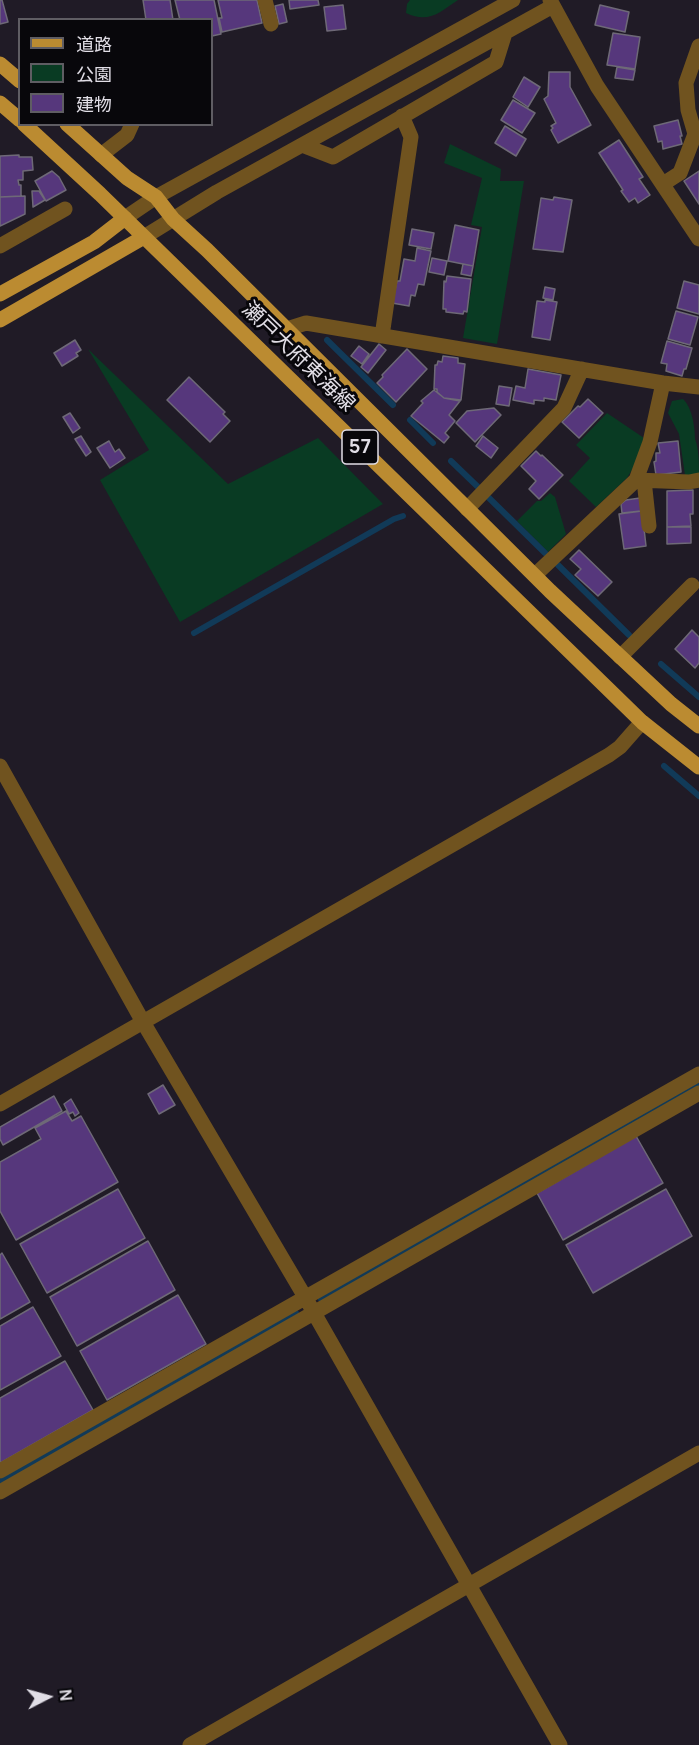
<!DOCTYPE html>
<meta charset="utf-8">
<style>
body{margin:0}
#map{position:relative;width:699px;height:1745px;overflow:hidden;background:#201b26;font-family:Manrope,"Noto Sans JP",sans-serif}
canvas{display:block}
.legend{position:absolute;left:18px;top:18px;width:195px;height:108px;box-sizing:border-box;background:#08070b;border:2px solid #5f5d63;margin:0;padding:8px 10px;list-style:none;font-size:18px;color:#e1dee6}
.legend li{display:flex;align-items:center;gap:12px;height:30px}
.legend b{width:30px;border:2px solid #5f5d63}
.north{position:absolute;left:18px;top:1667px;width:60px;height:60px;-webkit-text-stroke:4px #08070b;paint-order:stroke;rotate:84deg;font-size:16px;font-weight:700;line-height:24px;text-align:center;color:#e1dee6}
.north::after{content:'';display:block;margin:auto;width:21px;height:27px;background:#e1dee6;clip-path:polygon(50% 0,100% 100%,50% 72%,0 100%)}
</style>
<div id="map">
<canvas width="699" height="1745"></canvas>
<ul class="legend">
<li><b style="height:8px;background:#bb8b31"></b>道路</li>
<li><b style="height:16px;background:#093b23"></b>公園</li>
<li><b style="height:16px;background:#56377c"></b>建物</li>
</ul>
<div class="north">N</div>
</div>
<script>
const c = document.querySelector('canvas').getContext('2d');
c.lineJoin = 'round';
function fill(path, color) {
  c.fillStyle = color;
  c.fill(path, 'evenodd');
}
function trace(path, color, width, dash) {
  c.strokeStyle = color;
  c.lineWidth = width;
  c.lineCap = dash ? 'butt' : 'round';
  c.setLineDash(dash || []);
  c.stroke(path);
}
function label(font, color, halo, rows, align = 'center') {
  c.font = font + ' Manrope,"Noto Sans JP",sans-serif';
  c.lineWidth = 6;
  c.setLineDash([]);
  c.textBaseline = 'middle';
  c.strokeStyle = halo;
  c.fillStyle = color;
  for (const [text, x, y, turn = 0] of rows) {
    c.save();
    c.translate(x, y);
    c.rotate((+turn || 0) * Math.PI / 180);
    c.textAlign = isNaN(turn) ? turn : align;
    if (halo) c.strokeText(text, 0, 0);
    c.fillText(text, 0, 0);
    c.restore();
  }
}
fill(new Path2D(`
 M410,0H458C440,12 429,24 406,13L407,4Z
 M450,144L501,169L500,181H524L497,344L463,338L482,227L471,225L482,178L444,163Z
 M88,349L228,484L318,438L383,504L180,622L100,480L149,450Z
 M683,399C692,407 695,427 695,439C699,449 699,463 699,475H685L679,434L668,413L672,401Z
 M607,413L644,438L635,465L627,478L596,507L569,481L590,458L576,445Z
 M550,493L555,497L566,534L548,552L517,521L537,501H541Z`), '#093b23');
trace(new Path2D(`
 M327,340L393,405
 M410,420L433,443
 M451,461L478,487
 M487,496L545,553
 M558,565L629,635
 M194,633L394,519L403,516
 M661,664L699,697
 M664,766L699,796
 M321,1299L699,1083
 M0,1482L296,1313`), '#113a58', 6);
const building = new Path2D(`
 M0,0H2L8,22L0,24Z
 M143,0H170L173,20H146Z
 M175,0H214L221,34L212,36V20H180Z
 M218,0H257L262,23L222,32L219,18H222Z
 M289,0H318L319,5L290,9Z
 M283,4L287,22L279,24L275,6Z
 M343,5L346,29L327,31L324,7Z
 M600,5L629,12L625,32L595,25Z
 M613,33L640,37L635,69L607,65Z
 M617,67L635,70L633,80L615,78Z
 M549,72H570V87L591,125L558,143L551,130L553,128L551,126L556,123L544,99L548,96Z
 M524,77L540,87L528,107L513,97Z
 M513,100L535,113L522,133L501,120Z
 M678,120L682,136H680L682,144L663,149L662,141L658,142L654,126Z
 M505,126L526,139L516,156L495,143Z
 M619,140L643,177L639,179L650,195L638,203L635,198L629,202L621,191L623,190L599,153Z
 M19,155V157H32L33,170L23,171V180H18L19,185H21V196L0,197V156Z
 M52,171L59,177L66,190L46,201L35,181Z
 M699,171V204L684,181Z
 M32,191H39L45,200L33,207Z
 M25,196V214L0,226V197Z
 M554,197L572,200L563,252L533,249L541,198L553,200Z
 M455,225L479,230L473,266L448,261Z
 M412,229L434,233L431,249L409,245Z
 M417,248L431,251L424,285L418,284L415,296L411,295L409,306L392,303L397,281H400L404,259L415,261Z
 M432,258L447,261L444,275L429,272Z
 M463,264L473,266L471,276L461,274Z
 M447,276L471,279L467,312L464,311L463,314L446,312V309H443L444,281L446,282Z
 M684,281L699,285V314L677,308Z
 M545,287L555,289L553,300L543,298Z
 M545,300L557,302L550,340L532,337L537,301L545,302Z
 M676,311L698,317L690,345L668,339Z
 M75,340L81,350L76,353L78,356L62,366L54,353Z
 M667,341L692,348L686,369H684L682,376L666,371L667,364L661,363Z
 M379,344L386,350L368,373L361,367Z
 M359,346L369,354L362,364L351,356Z
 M407,349L427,369L396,402L377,383L383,377L382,375Z
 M443,356L458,358V363L465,364L461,400L444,398L437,392V389H434L435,365H437L438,361L442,362Z
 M528,369L561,375L556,400L544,398V401L534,400V404L513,400L516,386L525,388Z
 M189,377L225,412L223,414L230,421L210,442L167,400Z
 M499,386L512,388L509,406L496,404Z
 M434,390L444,398L460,401L449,415L455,421L445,433L449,437L444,443L411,416L423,403L421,401Z
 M588,399L603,413L579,438L562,422L578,406L580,407Z
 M494,408L501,415L475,442L456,423L467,411Z
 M70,413L80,428L73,433L63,417Z
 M81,436L91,452L86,456L75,439Z
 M483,436L498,448L491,458L476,446Z
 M109,441L115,452L119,449L125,458L110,468L97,448Z
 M678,441L681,472L656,475L654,462L656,461V453H660L658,443Z
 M536,451L541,456L542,455L563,475L539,499L529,489L536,481L521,466Z
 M693,490V514H690L691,526L667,527V491Z
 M640,498L641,511L622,513L621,504L626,500Z
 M642,511L646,546L624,549L619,514Z
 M667,527H691V543L667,544Z
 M579,550L612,582L598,596L575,575L581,569L570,559Z
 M692,630L699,637V663L695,668L675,649Z
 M163,1085L175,1105L159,1114L148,1094Z
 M54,1096L62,1111L3,1145L0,1139V1127Z
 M71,1099L79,1113L75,1116L73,1112L69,1114L64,1104Z
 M66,1111L72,1121L81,1116L118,1182L16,1240L0,1211V1162L41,1139L35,1128Z
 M636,1136L663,1183L563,1240L537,1193Z
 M118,1189L145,1238L47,1293L20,1244Z
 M666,1189L692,1236L593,1293L566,1245Z
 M148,1241L175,1290L77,1346L50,1297Z
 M2,1253L30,1302L0,1319V1255Z
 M178,1295L206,1344L107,1400L80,1351Z
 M33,1307L61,1356L0,1390V1326Z
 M65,1361L93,1410L0,1463V1398Z`);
fill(building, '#56377c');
trace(building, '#6e6977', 1.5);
trace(new Path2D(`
 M265,0L271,24
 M550,0L597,86L699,239
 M302,145L333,157L496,62L505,33
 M101,155L127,135L132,124
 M663,184L680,173L695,134L688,110L686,83L699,46
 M125,218L156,197L513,0
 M144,237L217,192L553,6
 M0,246L65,209
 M287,329L306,323L663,383L699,387
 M382,336L411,137L402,116
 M636,480L689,482L699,480
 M644,480L649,526
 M467,509L564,408L582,369
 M535,575L636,480L650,442L663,383
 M620,657L692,585
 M0,766L143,1022L305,1297L560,1745
 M0,1104L609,755L620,747L642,722
 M0,1471L699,1074
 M0,1492L699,1093
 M190,1745L699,1453`), '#70531f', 15);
trace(new Path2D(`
 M0,64L20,81
 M0,103L20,120
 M24,124L100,194L642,722L699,767
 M67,124L127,178L156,197L173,219L207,250L550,591L671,704L699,726
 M0,294L94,242L125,218
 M0,320L144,237`), '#bb8b31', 15);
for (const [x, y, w] of [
 [360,447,36]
]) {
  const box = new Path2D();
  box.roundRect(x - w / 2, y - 17, w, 34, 4.5);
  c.fillStyle = '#08070b';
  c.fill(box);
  trace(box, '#e1dee6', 1.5);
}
label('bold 20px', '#e1dee6', null, [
 ["57",360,447]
]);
label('21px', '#e1dee6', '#08070b', [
 ["瀬戸大府東海線",298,357,44]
]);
</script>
